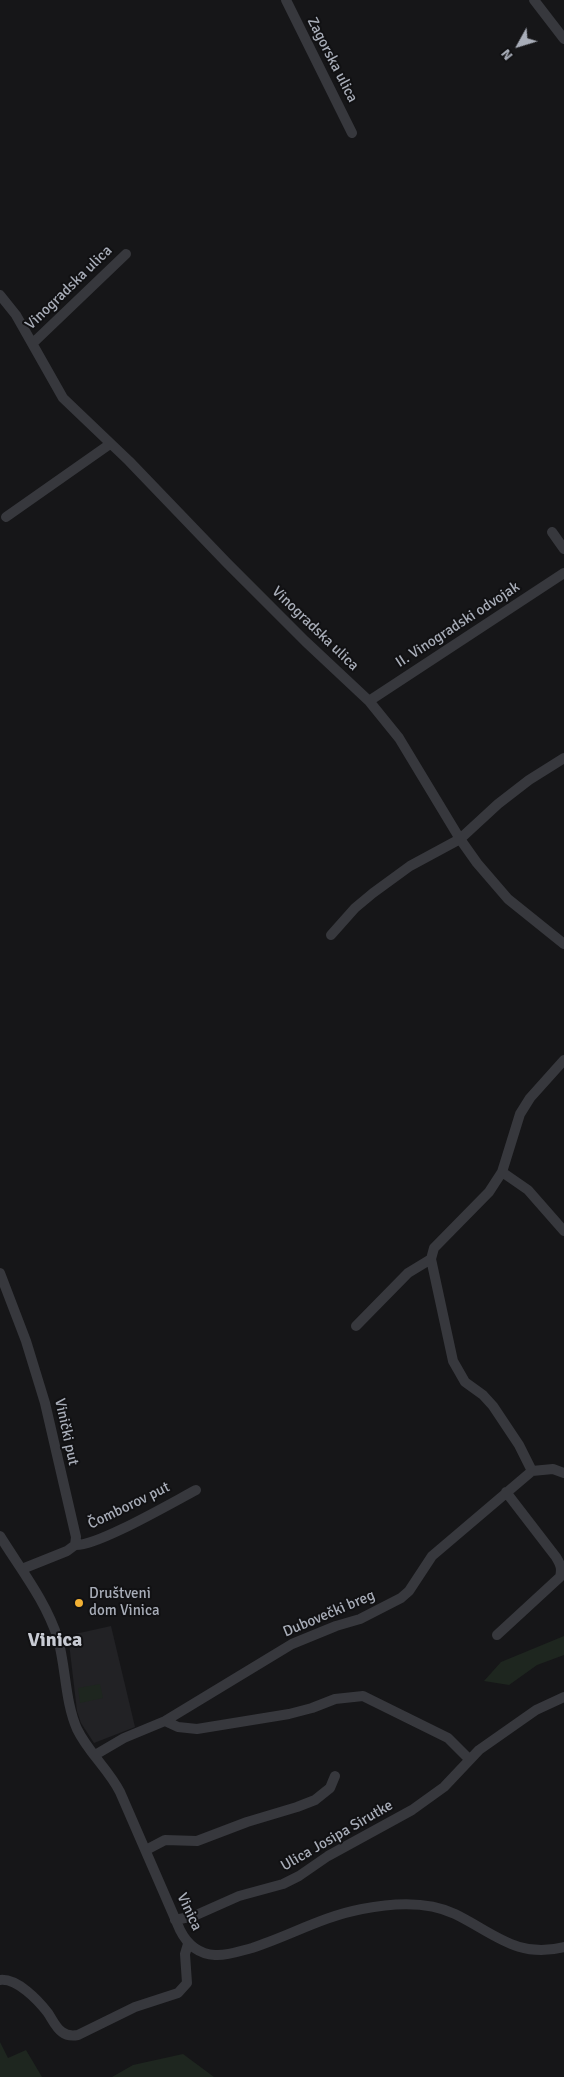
<!DOCTYPE html>
<meta charset="utf-8">
<style>
body{margin:0}
#map{position:relative;width:564px;height:2077px;overflow:hidden;background:#161618;font-family:Signika,sans-serif}
canvas{display:block}
.north{position:absolute;left:494px;top:20px;width:50px;height:50px;-webkit-text-stroke:4px #111113;paint-order:stroke;rotate:231deg;font-size:14px;font-weight:700;line-height:20px;text-align:center;color:#a8adb8}
.north::after{content:'';display:block;margin:auto;width:18px;height:22px;background:#a8adb8;clip-path:polygon(50% 0,100% 100%,50% 72%,0 100%)}
</style>
<div id="map">
<canvas width="564" height="2077"></canvas>
<div class="north">N</div>
</div>
<script>
const c = document.querySelector('canvas').getContext('2d');
c.lineJoin = 'round';
function fill(path, color) {
  c.fillStyle = color;
  c.fill(path, 'evenodd');
}
function trace(path, color, width, dash) {
  c.strokeStyle = color;
  c.lineWidth = width;
  c.lineCap = dash ? 'butt' : 'round';
  c.setLineDash(dash || []);
  c.stroke(path);
}
function label(font, color, halo, rows, align = 'center') {
  c.font = font + ' Signika,sans-serif';
  c.lineWidth = 4;
  c.setLineDash([]);
  c.textBaseline = 'middle';
  c.strokeStyle = halo;
  c.fillStyle = color;
  for (const [text, x, y, turn = 0] of rows) {
    c.save();
    c.translate(x, y);
    c.rotate((+turn || 0) * Math.PI / 180);
    c.textAlign = isNaN(turn) ? turn : align;
    if (halo) c.strokeText(text, 0, 0);
    c.fillText(text, 0, 0);
    c.restore();
  }
}
fill(new Path2D(`
 M111,1626L135,1727L94,1743L81,1723L77,1711L69,1643L75,1634Z`), '#222225');
fill(new Path2D(`
 M564,1636V1655L537,1665L509,1685L484,1681L501,1662Z
 M100,1684L103,1698L80,1703L78,1688Z
 M0,2042L8,2058L26,2050L42,2077H0Z
 M183,2054L214,2077H112L133,2065Z`), '#1e261f');
trace(new Path2D(`
 M286,0L352,133
 M534,0L564,39
 M0,295L16,315L63,398L129,461L227,563L305,641L369,701L399,738L460,839L477,863L508,899L564,944
 M33,343L126,254
 M6,517L110,444
 M552,532L564,549
 M369,701L564,573
 M331,935L355,908L373,893L410,866L460,839L498,804L529,780L564,758
 M502,1172L528,1190L564,1231
 M431,1259L453,1361L465,1382L483,1395L493,1406L519,1445L532,1471
 M0,1273L26,1341L45,1403L76,1537L75,1545L67,1551L22,1569
 M356,1326L408,1273L431,1259L434,1248L489,1192L502,1172L520,1114L530,1098L564,1060
 M0,1536C21,1570 46,1601 58,1639C66,1668 65,1702 77,1729C88,1752 109,1770 120,1792L180,1930C187,1944 198,1954 215,1955C227,1956 240,1951 252,1948C289,1936 324,1916 362,1909C392,1903 428,1901 455,1914C494,1933 517,1959 564,1947
 M75,1545C96,1547 173,1502 196,1490
 M497,1635L560,1577C562,1569 561,1565 556,1557L506,1492
 M165,1721L178,1727L197,1729L289,1714L312,1708L335,1699L363,1696L448,1738L469,1759
 M95,1755L124,1738L165,1721L292,1644L336,1626L360,1619L401,1598L409,1591L432,1556L532,1471L553,1469L564,1473
 M146,1850L165,1840L197,1841L247,1822L297,1807L315,1800L330,1788L335,1776
 M175,1920L194,1916L239,1896L283,1884L299,1876L328,1856L412,1810L444,1787L479,1750L536,1710L564,1697
 M0,1980C17,1978 38,2000 48,2013C52,2019 56,2028 62,2032C67,2036 72,2036 78,2035L135,2007L178,1993L187,1983L185,1954L188,1944`), '#37383d', 10);
for (const [x, y, r, color] of [
 [79,1603,5,"#f2b134"]
]) {
  const dot = new Path2D();
  dot.arc(x, y, r, 0, 2 * Math.PI);
  c.fillStyle = color;
  c.fill(dot);
  trace(dot, '#111113', 2);
}
label('15px', '#a8adb8', '#111113', [
 ["Zagorska ulica",332,60,63],
 ["Vinogradska ulica",69,288,-44],
 ["II. Vinogradski odvojak",458,625,-33],
 ["Vinogradska ulica",315,629,44],
 ["Vinički put",66,1432,78],
 ["Čomborov put",129,1506,-26],
 ["Dubovečki breg",329,1614,-23],
 ["Ulica Josipa Sirutke",337,1836,-30],
 ["Vinica",189,1912,65]
]);
label('15px', '#a8adb8', '#111113', [
 ["Društveni",89,1594],
 ["dom Vinica",89,1611]
], 'left');
label('bold 20px', '#c9ccd4', '#111113', [
 ["Vinica",55,1641]
]);
</script>
